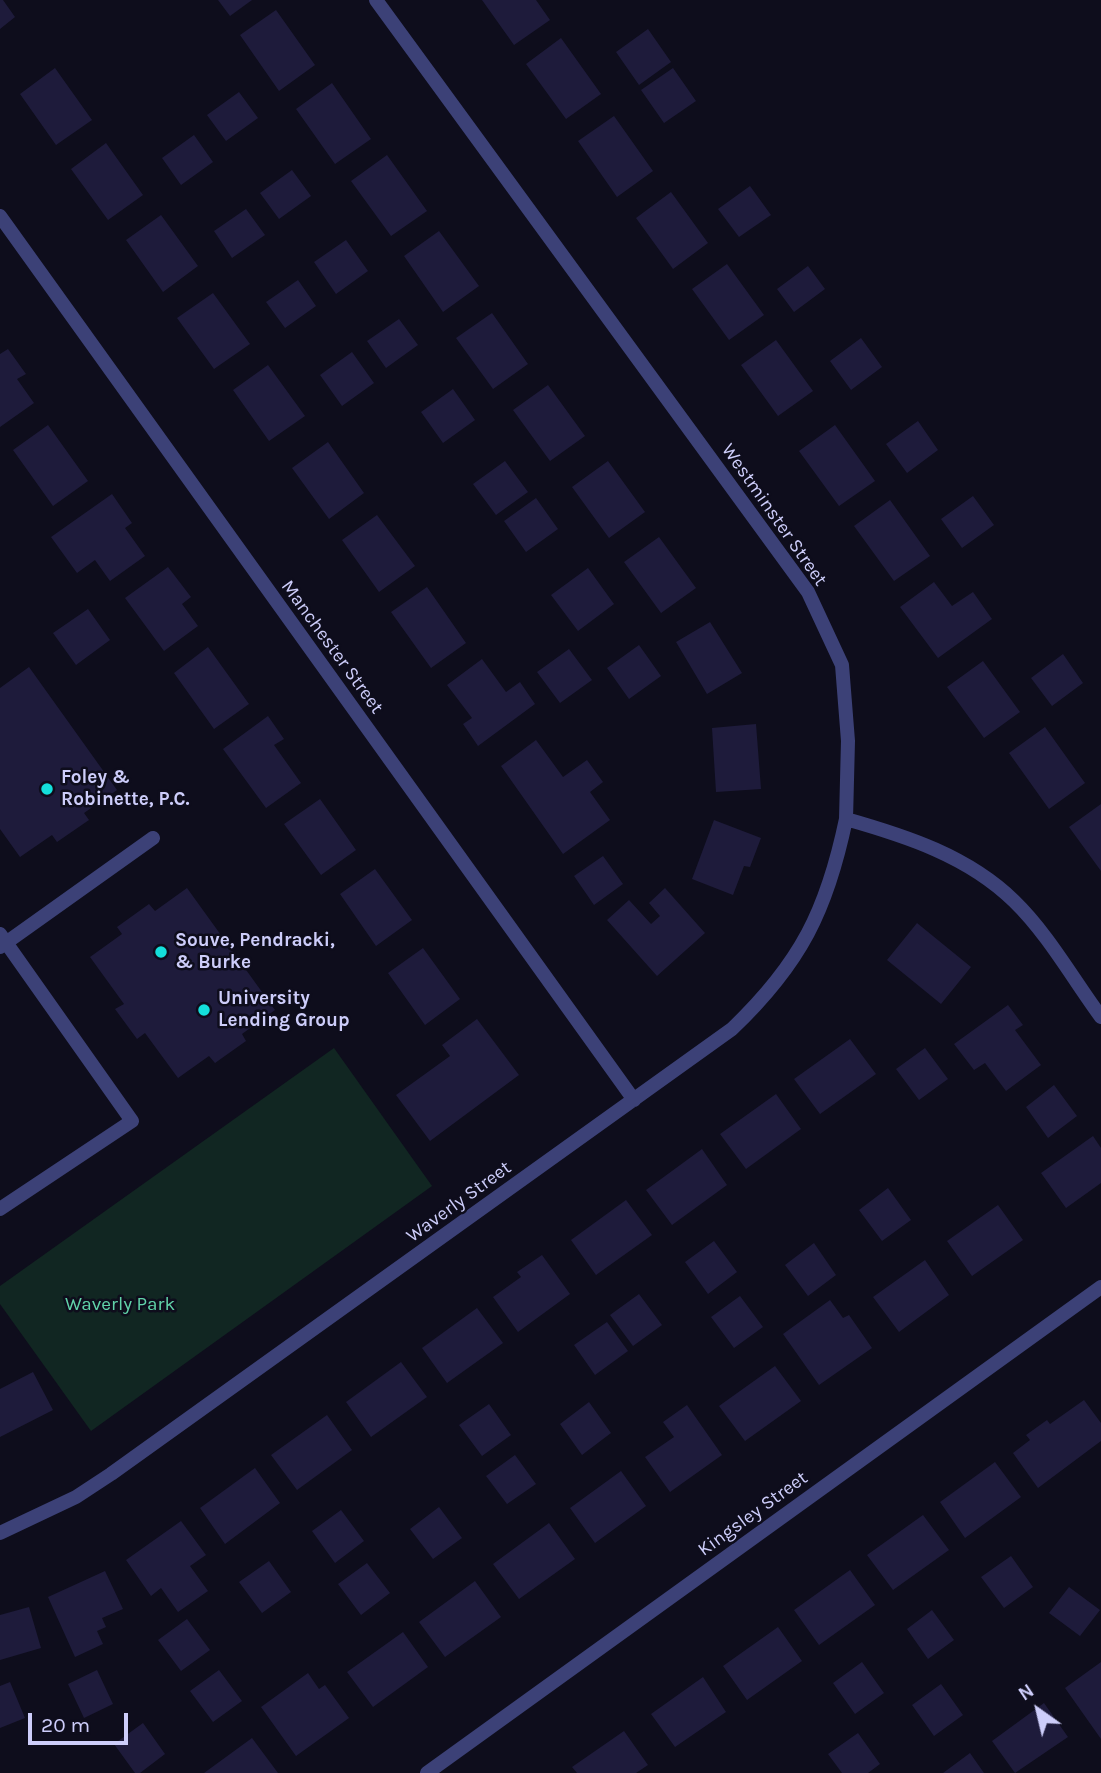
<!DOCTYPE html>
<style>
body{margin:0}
#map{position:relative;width:1101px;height:1773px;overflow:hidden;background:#0e0d1c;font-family:Karla,sans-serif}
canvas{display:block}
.north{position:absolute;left:1003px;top:1675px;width:70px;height:70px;-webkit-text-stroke:5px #0e0d1c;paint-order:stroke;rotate:326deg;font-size:19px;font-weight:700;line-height:28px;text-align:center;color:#cdcdfa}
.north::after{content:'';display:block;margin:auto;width:24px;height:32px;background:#cdcdfa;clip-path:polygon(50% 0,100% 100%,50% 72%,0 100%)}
.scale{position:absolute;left:28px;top:1713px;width:100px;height:32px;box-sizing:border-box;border:4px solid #cdcdfa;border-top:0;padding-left:9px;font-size:21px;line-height:24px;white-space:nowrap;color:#cdcdfa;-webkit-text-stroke:5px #0e0d1c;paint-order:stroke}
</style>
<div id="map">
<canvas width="1101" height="1773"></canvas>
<div class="north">N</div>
<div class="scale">20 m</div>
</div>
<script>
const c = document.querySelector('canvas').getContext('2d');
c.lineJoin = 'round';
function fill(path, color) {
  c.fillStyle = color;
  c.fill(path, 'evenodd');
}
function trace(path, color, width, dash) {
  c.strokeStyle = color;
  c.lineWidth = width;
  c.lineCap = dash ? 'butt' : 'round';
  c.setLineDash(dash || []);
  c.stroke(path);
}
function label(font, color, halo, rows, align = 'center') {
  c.font = font + ' Karla,sans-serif';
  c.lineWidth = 5;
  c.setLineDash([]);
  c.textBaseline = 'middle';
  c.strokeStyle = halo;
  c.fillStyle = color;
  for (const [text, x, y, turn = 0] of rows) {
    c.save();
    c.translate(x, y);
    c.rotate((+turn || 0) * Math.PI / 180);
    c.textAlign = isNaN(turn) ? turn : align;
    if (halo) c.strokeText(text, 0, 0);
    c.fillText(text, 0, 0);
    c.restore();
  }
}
fill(new Path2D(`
 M334,1048L432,1186L91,1431L0,1304V1286Z`), '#112622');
fill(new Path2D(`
 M0,0H3L15,17L0,29Z
 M218,0H252L230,16Z
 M482,0H536L550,20L514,45Z
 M276,10L315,65L279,91L240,35Z
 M648,29L671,62L639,85L616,52Z
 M561,38L601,94L566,119L526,64Z
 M55,68L92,120L56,145L20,94Z
 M673,68L696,101L664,123L641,90Z
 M332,83L371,139L335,164L296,109Z
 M239,92L258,118L226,141L207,115Z
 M614,116L653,171L617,197L578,141Z
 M194,135L213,162L181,185L162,158Z
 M106,143L143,195L108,220L71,169Z
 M387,155L427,211L391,236L351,181Z
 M292,170L311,196L279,219L260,193Z
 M750,186L771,215L739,237L718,209Z
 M671,192L708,243L673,269L636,218Z
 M246,209L265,235L232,258L214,231Z
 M161,215L198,266L163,292L126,240Z
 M439,231L479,286L443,312L404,256Z
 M346,240L368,271L336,294L314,262Z
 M727,264L764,315L729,340L692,289Z
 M808,266L825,289L794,312L777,289Z
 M298,280L316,306L285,328L266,302Z
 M213,293L250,344L214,369L177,318Z
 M492,313L528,364L493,389L456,338Z
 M399,319L418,345L386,368L367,341Z
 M861,338L882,367L851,390L830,361Z
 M776,340L813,391L778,416L741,365Z
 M8,349L26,374L17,379L34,403L0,427V354Z
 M352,352L374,383L342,406L320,375Z
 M268,365L305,416L269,441L233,390Z
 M548,385L585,436L550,461L513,410Z
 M453,389L475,420L443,443L421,412Z
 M918,421L938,450L907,473L886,444Z
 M48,425L88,481L53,506L13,450Z
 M835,425L875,481L839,506L799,451Z
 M328,442L364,493L329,519L292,468Z
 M505,461L528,492L496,515L473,484Z
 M608,461L645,512L609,538L572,487Z
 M112,494L132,523L125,528L145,556L110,581L95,560L77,573L51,537Z
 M973,496L994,525L962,548L941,519Z
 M536,498L558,529L526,552L504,521Z
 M890,500L930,556L894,581L854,526Z
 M377,515L415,566L379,592L342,540Z
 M659,537L696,588L661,613L624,562Z
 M168,567L191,597L182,604L198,626L164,651L125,598Z
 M588,568L614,604L578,631L551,595Z
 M934,582L952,606L973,592L992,619L938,658L900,607Z
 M427,587L466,643L431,668L391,612Z
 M88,609L110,640L76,665L53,633Z
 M710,622L742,673L707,694L676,642Z
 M639,645L661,676L629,699L607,668Z
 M208,647L249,704L214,729L174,673Z
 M569,649L592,680L560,703L537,672Z
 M1063,654L1083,683L1052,706L1031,678Z
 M482,659L506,692L520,682L535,704L478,746L463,724L472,718L447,685Z
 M983,661L1020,712L984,738L947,687Z
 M29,667L117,790L84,813L89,820L57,842L52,835L20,857L0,829V688Z
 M268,716L284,739L274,745L301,783L266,808L223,749Z
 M756,724L761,789L716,792L712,728Z
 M1045,727L1085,783L1049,809L1009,753Z
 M536,740L563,777L587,760L603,782L590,792L610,820L563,854L501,766Z
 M320,799L356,850L321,875L284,824Z
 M1101,804V871L1069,827Z
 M714,820L761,838L750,867L744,866L733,895L692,879Z
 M603,856L623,884L594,905L574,876Z
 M375,869L412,920L376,946L340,894Z
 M187,888L275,1010L242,1034L246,1041L215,1063L209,1056L178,1078L145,1033L137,1039L115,1009L124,1004L90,957L122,934L117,927L149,904L155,911Z
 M665,888L705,933L657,976L607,920L629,900L651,924L660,916L649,903Z
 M917,923L971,967L941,1004L887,960Z
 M423,948L460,999L425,1025L388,973Z
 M1008,1005L1023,1025L1015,1030L1041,1065L1006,1091L985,1063L974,1070L954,1044Z
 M477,1019L519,1075L430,1141L396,1095L450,1056L442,1045Z
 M850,1039L876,1074L820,1114L794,1079Z
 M925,1048L948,1079L919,1100L896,1069Z
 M1054,1085L1077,1116L1048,1138L1026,1107Z
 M776,1094L801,1129L746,1169L720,1134Z
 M1093,1136L1101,1148V1183L1066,1208L1041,1173Z
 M702,1149L727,1185L672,1225L646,1190Z
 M888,1188L911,1220L882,1241L859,1210Z
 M626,1200L652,1235L596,1275L571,1240Z
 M998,1205L1023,1240L972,1276L947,1241Z
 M714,1241L737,1272L708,1294L685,1262Z
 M814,1243L836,1275L808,1296L785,1265Z
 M542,1255L570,1294L518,1332L493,1297L521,1277L517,1272Z
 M925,1260L949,1295L899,1332L873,1297Z
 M639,1294L662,1325L633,1346L610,1315Z
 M740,1296L763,1327L734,1348L711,1317Z
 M830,1300L843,1318L849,1315L872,1348L819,1385L783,1334Z
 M477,1308L503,1343L447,1383L422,1348Z
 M607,1322L628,1351L595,1375L574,1345Z
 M401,1362L427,1397L371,1437L346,1402Z
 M775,1366L801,1401L745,1441L719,1406Z
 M33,1372L53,1410L0,1437V1389Z
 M1084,1400L1101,1423V1441L1038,1488L1013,1453L1030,1440L1026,1435L1047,1420L1050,1424Z
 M589,1402L611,1433L582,1455L560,1424Z
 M489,1404L511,1435L482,1456L459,1425Z
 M687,1405L722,1455L670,1492L645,1457L674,1437L663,1422Z
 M327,1415L352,1450L297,1490L271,1455Z
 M515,1455L536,1484L507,1504L486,1476Z
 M995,1462L1021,1497L965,1538L940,1502Z
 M255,1468L280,1503L225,1544L200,1508Z
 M621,1471L646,1506L595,1543L570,1508Z
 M439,1507L462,1538L433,1559L410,1529Z
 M341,1510L364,1541L335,1563L312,1531Z
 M923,1515L949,1550L893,1590L867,1555Z
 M181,1521L206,1555L190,1566L208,1591L178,1612L161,1588L151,1596L126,1560Z
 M549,1523L575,1559L519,1599L493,1564Z
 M1011,1556L1033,1587L1004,1608L981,1577Z
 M269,1561L291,1592L262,1613L239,1582Z
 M367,1563L390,1593L361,1615L338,1584Z
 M850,1570L875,1605L819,1645L794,1610Z
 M105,1571L123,1609L102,1618L106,1627L97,1631L103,1644L75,1657L48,1597Z
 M475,1581L501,1617L445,1657L419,1622Z
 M1069,1587L1100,1610L1080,1636L1049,1613Z
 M29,1607L41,1648L0,1660V1615Z
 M932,1610L954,1640L928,1659L907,1629Z
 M187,1619L210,1650L181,1671L158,1640Z
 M778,1627L802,1661L747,1700L723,1666Z
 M403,1632L428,1667L373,1707L347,1672Z
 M862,1662L884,1693L855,1714L833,1683Z
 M1101,1662V1739L1065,1688Z
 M97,1670L113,1704L84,1718L68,1684Z
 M219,1670L242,1701L213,1722L190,1691Z
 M308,1673L319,1689L325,1685L349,1718L296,1756L261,1707Z
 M703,1677L726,1712L675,1747L651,1714Z
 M10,1682L25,1718L0,1728V1686Z
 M941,1684L963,1715L934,1736L912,1705Z
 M1044,1703L1068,1737L1015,1773L992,1741Z
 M143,1723L165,1754L140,1773H135L114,1744Z
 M624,1731L648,1765L636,1773H577L572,1767Z
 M858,1733L880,1764L868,1773H842L828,1754Z
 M252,1738L278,1773H204Z
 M970,1753L984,1773H943Z`), '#1e1b3b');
trace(new Path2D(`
 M0,934L132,1121L0,1209
 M0,947L153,838`), '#3c4177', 14);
trace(new Path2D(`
 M376,0L808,592L842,665L848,741L846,819C906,836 968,856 1014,901C1048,934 1073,979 1101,1017
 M0,216L634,1100
 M0,1533L76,1497L111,1474L732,1029C801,963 827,910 846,819
 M427,1773L1101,1287`), '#3c4177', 14);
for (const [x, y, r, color] of [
 [47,789,7,"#14dfdb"],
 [161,952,7,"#14dfdb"],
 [204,1010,7,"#14dfdb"]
]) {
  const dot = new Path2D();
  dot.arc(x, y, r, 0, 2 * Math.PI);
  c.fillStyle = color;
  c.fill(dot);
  trace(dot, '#0e0d1c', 2.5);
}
label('19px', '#cdcdfa', '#0e0d1c', [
 ["Westminster Street",774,515,55],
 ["Manchester Street",332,647,54],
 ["Waverly Street",459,1202,-36],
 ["Kingsley Street",753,1514,-36]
]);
label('bold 19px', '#cdcdfa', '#0e0d1c', [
 ["Foley &",61,778],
 ["Robinette, P.C.",61,800],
 ["Souve, Pendracki,",175,941],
 ["& Burke",175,963],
 ["University",218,999],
 ["Lending Group",218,1021]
], 'left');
label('19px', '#61d3a9', '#0e0d1c', [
 ["Waverly Park",120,1305]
]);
</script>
